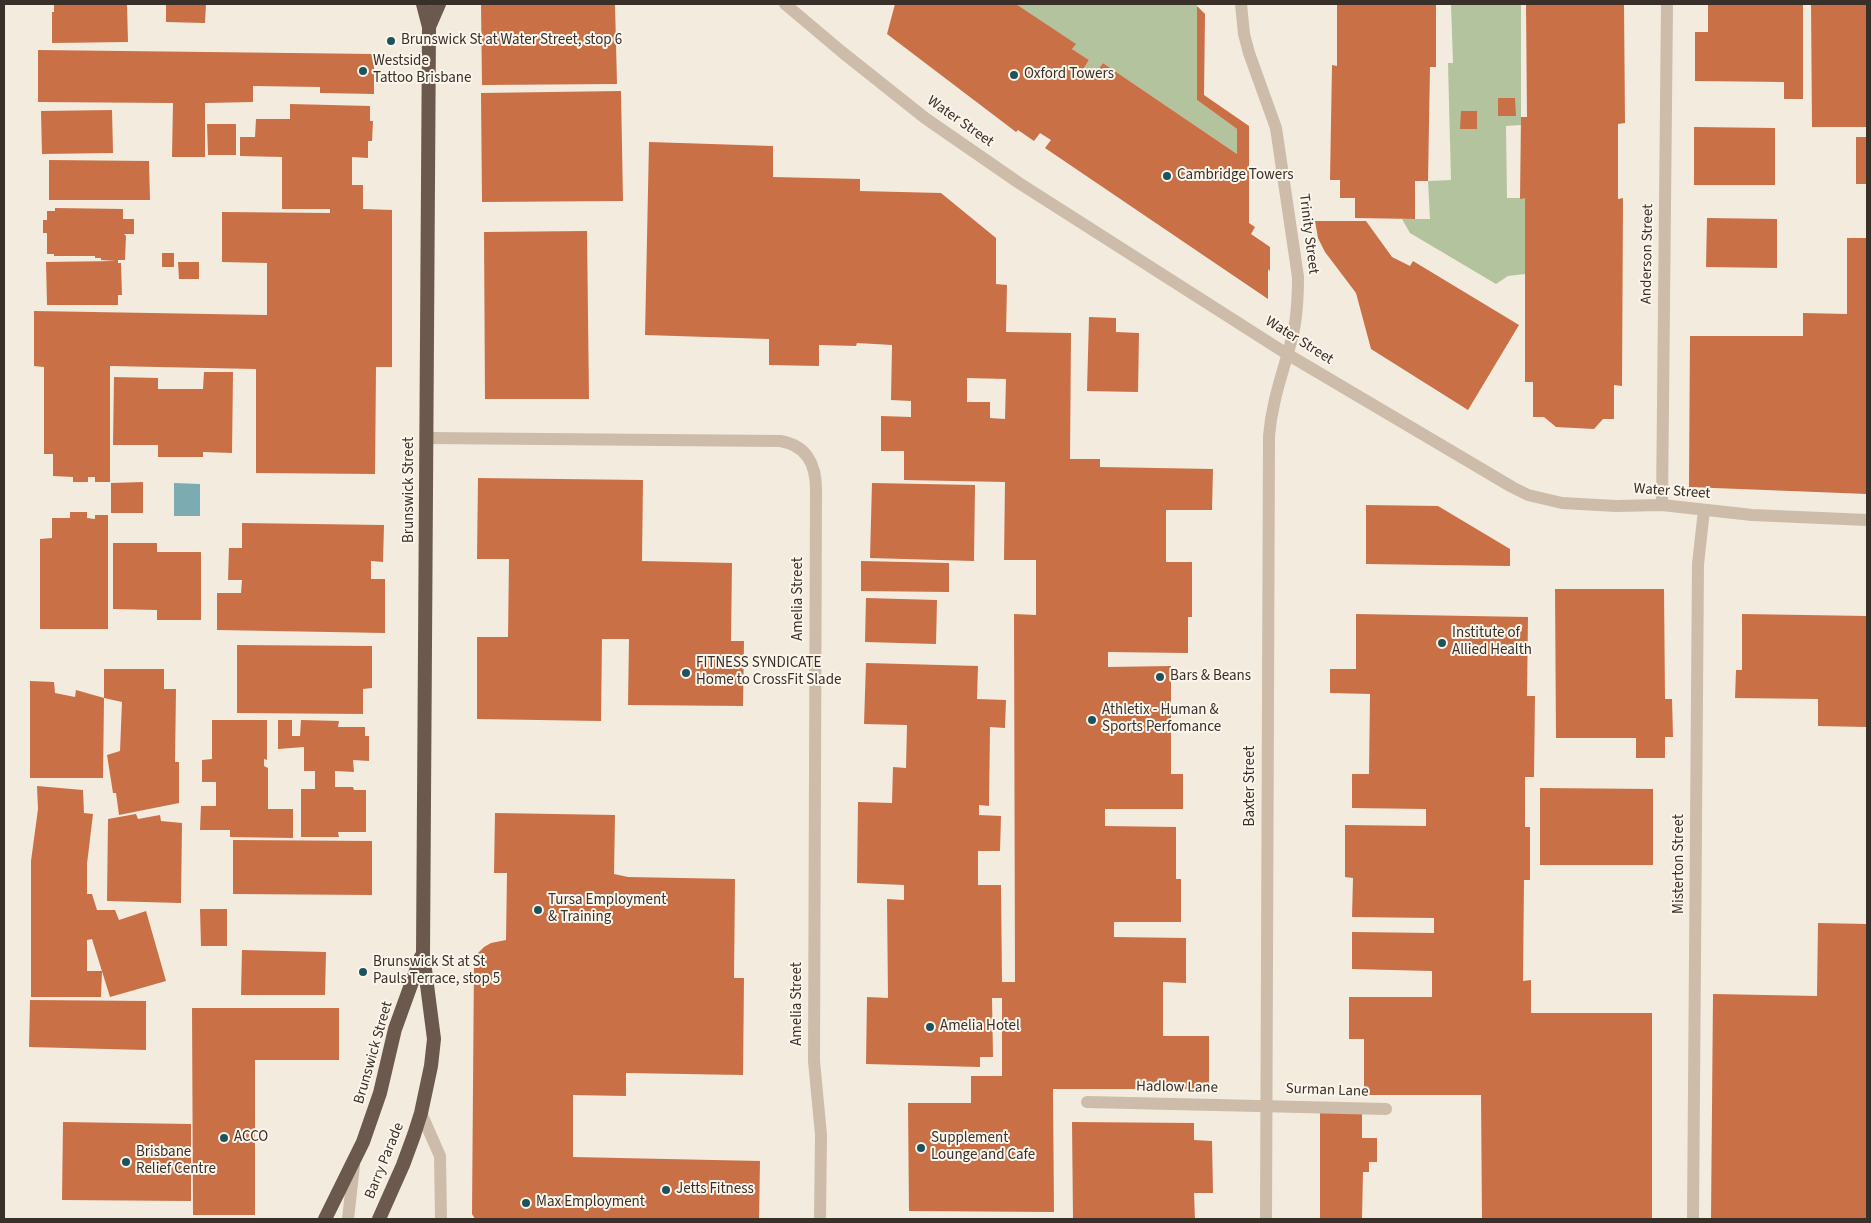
<!DOCTYPE html>
<style>
body{margin:0}
#map{position:relative;width:1871px;height:1223px;overflow:hidden;background:#f3ebde;font-family:"Source Sans 3",sans-serif}
canvas{display:block}
.frame{position:absolute;inset:0;border:5px solid #393029;pointer-events:none}
</style>
<div id="map">
<canvas width="1871" height="1223"></canvas>
<div class="frame"></div>
</div>
<script>
const c = document.querySelector('canvas').getContext('2d');
c.lineJoin = 'round';
function fill(path, color) {
  c.fillStyle = color;
  c.fill(path, 'evenodd');
}
function trace(path, color, width, dash) {
  c.strokeStyle = color;
  c.lineWidth = width;
  c.lineCap = dash ? 'butt' : 'round';
  c.setLineDash(dash || []);
  c.stroke(path);
}
function label(font, color, halo, rows, align = 'center') {
  c.font = font + ' "Source Sans 3",sans-serif';
  c.lineWidth = 4;
  c.setLineDash([]);
  c.textBaseline = 'middle';
  c.strokeStyle = halo;
  c.fillStyle = color;
  for (const [text, x, y, turn = 0] of rows) {
    c.save();
    c.translate(x, y);
    c.rotate((+turn || 0) * Math.PI / 180);
    c.textAlign = isNaN(turn) ? turn : align;
    if (halo) c.strokeText(text, 0, 0);
    c.fillText(text, 0, 0);
    c.restore();
  }
}
fill(new Path2D(`
 M1016,4H1197V100L1237,129V154L1103,63L1092,78L1082,71L1089,60L1072,49L1075,44Z
 M1451,4H1521V125L1506,126L1507,198H1525V274L1508,276L1496,284L1410,233L1402,219H1430L1428,181L1451,180L1448,63H1453Z`), '#b3c39d');
fill(new Path2D(`
 M174,483L200,484V516H174Z`), '#7cabb2');
fill(new Path2D(`
 M54,4H127L128,42L52,43V12H54Z
 M166,4H206L205,23L166,22Z
 M481,4H615L617,84L482,85Z
 M895,4H1016L1076,44L1072,49L1089,60L1082,71L1092,78L1103,63L1237,154V129L1197,100V6L1205,14L1204,95L1249,126V223L1255,227L1251,234L1270,247V271L1268,269V299L1045,148L1051,140L1040,133L1034,141L1018,130L1016,132L887,34Z
 M1337,4H1436V67H1430L1428,181H1415V219L1355,218V198H1340V180H1330L1332,65L1337,66Z
 M1526,4H1624L1625,123L1618,124V199L1623,198L1622,386L1614,385V419H1603L1594,429L1556,427L1544,417H1533V382H1525V198L1520,199L1521,117H1527Z
 M1708,4H1803V99H1784V82L1695,81V32H1708Z
 M1811,4H1867V127H1812Z
 M38,50L374,54V94L320,93V87L253,86V102L205,103V157H172L173,103L38,102Z
 M621,91L623,201L482,202L481,93Z
 M1498,98H1515L1516,116H1498Z
 M290,104L370,106V121H373L372,141H368V158L352,157V185H363V209L392,210V367H376L375,474L256,473V369L110,366V482H95V477H88V482H73V477L53,476V454H44V367L34,366V311L267,315V263L222,262V212L330,213V209H282V157L240,156V137H255L256,119H290Z
 M112,110L113,153L42,154L41,111Z
 M1461,111H1477V129H1460Z
 M207,124H236V155H208Z
 M1694,127L1775,128V185H1694Z
 M1856,137H1867V184H1856Z
 M649,142L773,146V177L860,179V191L941,193L996,238V284L1007,285L1006,332L1071,333L1070,459H1100V467L1213,469L1212,510H1166V562H1192V617H1188V653L1108,652V667L1171,666V774H1183V809H1105V826L1176,827V879H1181V922H1114V937L1186,938V983L1163,982V1036H1209V1089H1053L1054,1212L909,1211L908,1103H971V1076H1002V998H992L993,1057H980V1067L866,1064L867,997L888,998L887,899L904,900V885L857,883L858,802L892,803L893,767L906,768L907,725L864,724L866,663L978,666L977,699L1006,700L1005,728L990,727L989,806L979,805V815L1001,816L1000,851H978V885H1001L1002,982H1015L1014,614L1036,615V560H1004L1005,482L904,480V451H881V416L911,417V401L891,400L892,345L857,343L856,346L819,345V366L769,365V339L645,335ZM967,378L1006,379L1005,419L990,418V402H967Z
 M49,160L149,161L150,200H49Z
 M55,208L123,209V219H134V234H124L126,236L125,260H118V263H121L122,295H118V305H47L46,262L116,261L101,260V258H95V256H54V254H47V233H43V220H47V211H55Z
 M1707,218L1777,219V268L1706,267Z
 M1315,221H1366L1392,257L1410,266L1413,261L1519,325L1468,410L1371,349L1356,293L1325,252L1318,238Z
 M587,231L589,399H485L484,232Z
 M1847,238H1867V494L1689,487L1690,336H1803V313L1847,314Z
 M162,253H174V267H162Z
 M178,262H199V279H179Z
 M1089,317L1116,318V332L1139,333L1138,392L1087,391Z
 M204,372H233L232,453L203,452V457H158V445H113L114,377L158,378V389H203Z
 M478,478L643,480L642,561L732,563L731,641H744L743,706L628,705L629,639H602L601,721L477,719V637H508L509,559H477Z
 M143,482V513H111V483Z
 M872,483L975,485L974,561L870,558Z
 M1366,505L1438,506L1510,549V566L1366,564Z
 M70,512H87V518L95,519V515H108V629H40V539L52,538V518H70Z
 M242,523L384,525L383,562L371,561V579H385V633L217,630V593H241L242,580H228L229,548H242Z
 M113,543H157V552H201V620H157V610L113,609Z
 M861,561L949,563V592L861,591Z
 M1555,589H1664L1665,699H1672L1673,737H1665V758H1636V738H1556Z
 M866,598L937,600L936,644L865,642Z
 M1356,614L1528,617L1527,696H1535L1534,777H1525V827H1530V880H1524L1523,981L1531,980V1013H1652V1219H1482L1481,1095H1364V1039H1349V997H1432V971L1352,969V932L1434,933V918L1352,917L1353,878L1345,877V825L1426,826V809L1352,808V774H1369L1370,694L1330,693V669H1356Z
 M1742,614L1867,616V727L1818,726V699L1735,698L1736,670H1742Z
 M237,645L372,646V688L363,689V714L237,713Z
 M104,669H164V689H176L175,762H179V803L119,815L116,793H113L107,755L120,751L122,702L104,698Z
 M30,681L54,682L55,693L75,697L76,690L104,698L103,778H30Z
 M212,720H267V760L264,759V766L268,768V809H293V838L230,837V830H200L201,806H216V782H202V760L212,759Z
 M278,720H292V736H300L301,720L339,721L338,727H365V736H369V761L353,760L354,772L335,771V787H353L354,790H366V832H338L339,837H301V789H315V771H304V747L278,749Z
 M37,786L83,790L84,813L93,814L87,864V894H92L97,910H115L119,920L146,911L166,981L110,997L92,939L87,940V971H102L101,997H31V861L38,809Z
 M1540,788L1653,789V865H1540Z
 M495,813L615,815L614,874L628,877L735,879L734,978H744L743,1075L626,1073V1096L573,1095V1157L760,1161L759,1219H475L472,1214L474,961L478,953L484,947L491,943L506,940L507,873H494Z
 M136,814L138,819L160,815L161,821L182,823L181,903L107,901L108,819Z
 M233,840L372,841V895L233,894Z
 M200,909H227V946H201Z
 M1818,923L1867,924V1219H1711L1713,994L1817,996Z
 M242,950L326,952L325,995H241Z
 M30,1000L146,1001V1050L29,1047Z
 M192,1008H339V1060H255V1215H193Z
 M1320,1110H1362V1138H1377V1162H1369V1172H1363L1362,1219H1320Z
 M63,1122L191,1124V1201L62,1200Z
 M1072,1122L1194,1123V1140L1212,1141L1213,1193H1194L1195,1219H1073Z`), '#ca7046');
trace(new Path2D(`
 M1087,1102L1386,1109`), '#ccbca9', 12);
trace(new Path2D(`
 M785,4L842,52L925,118L1019,183L1287,354L1512,487L1528,495L1562,503L1616,506L1662,505L1752,515L1867,520
 M1241,4L1244,34L1249,53L1276,128L1298,277C1298,296 1297,319 1292,338C1283,373 1272,400 1269,436L1266,1219
 M427,438L780,441C807,445 816,465 816,489L814,1061L821,1135L820,1219
 M1662,505L1667,4
 M1693,1219L1698,564L1704,510`), '#ccbca9', 12);
trace(new Path2D(`
 M421,1113L440,1156L441,1219
 M348,1219L354,1165`), '#ccbca9', 12);
trace(new Path2D(`
 M429,27L439,4
 M325,1219L363,1142L380,1093L395,1029L421,957
 M379,1219L403,1165L414,1135L421,1113L431,1066L434,1039L423,954L429,27L423,4`), '#6b594d', 14);
for (const [x, y, r, color] of [
 [391,41,5,"#1d535d"],
 [363,71,5,"#1d535d"],
 [1014,75,5,"#1d535d"],
 [1167,176,5,"#1d535d"],
 [1442,643,5,"#1d535d"],
 [686,673,5,"#1d535d"],
 [1160,677,5,"#1d535d"],
 [1092,720,5,"#1d535d"],
 [538,910,5,"#1d535d"],
 [363,972,5,"#1d535d"],
 [930,1027,5,"#1d535d"],
 [224,1138,5,"#1d535d"],
 [921,1148,5,"#1d535d"],
 [126,1162,5,"#1d535d"],
 [666,1190,5,"#1d535d"],
 [526,1203,5,"#1d535d"]
]) {
  const dot = new Path2D();
  dot.arc(x, y, r, 0, 2 * Math.PI);
  c.fillStyle = color;
  c.fill(dot);
  trace(dot, '#fbf5eb', 2);
}
label('15px', '#393029', '#fbf5eb', [
 ["Brunswick St at Water Street, stop 6",401,41],
 ["Westside",373,62],
 ["Tattoo Brisbane",373,79],
 ["Oxford Towers",1024,75],
 ["Cambridge Towers",1177,176],
 ["Institute of",1452,634],
 ["Allied Health",1452,651],
 ["FITNESS SYNDICATE",696,664],
 ["Home to CrossFit Slade",696,681],
 ["Bars & Beans",1170,677],
 ["Athletix - Human &",1102,711],
 ["Sports Perfomance",1102,728],
 ["Tursa Employment",548,901],
 ["& Training",548,918],
 ["Brunswick St at St",373,963],
 ["Pauls Terrace, stop 5",373,980],
 ["Amelia Hotel",940,1027],
 ["ACCO",234,1138],
 ["Supplement",931,1139],
 ["Lounge and Cafe",931,1156],
 ["Brisbane",136,1153],
 ["Relief Centre",136,1170],
 ["Jetts Fitness",676,1190],
 ["Max Employment",536,1203]
], 'left');
label('15px', '#393029', '#fbf5eb', [
 ["Water Street",960,122,35],
 ["Trinity Street",1308,234,83],
 ["Anderson Street",1648,254,-89],
 ["Water Street",1299,341,32],
 ["Brunswick Street",410,490,-90],
 ["Water Street",1672,492,4],
 ["Amelia Street",799,599,-90],
 ["Baxter Street",1251,786,-90],
 ["Misterton Street",1680,864,-90],
 ["Amelia Street",798,1004,-90],
 ["Brunswick Street",374,1053,-74],
 ["Hadlow Lane",1177,1088,1],
 ["Surman Lane",1327,1091,2],
 ["Barry Parade",385,1161,-68]
]);
</script>
